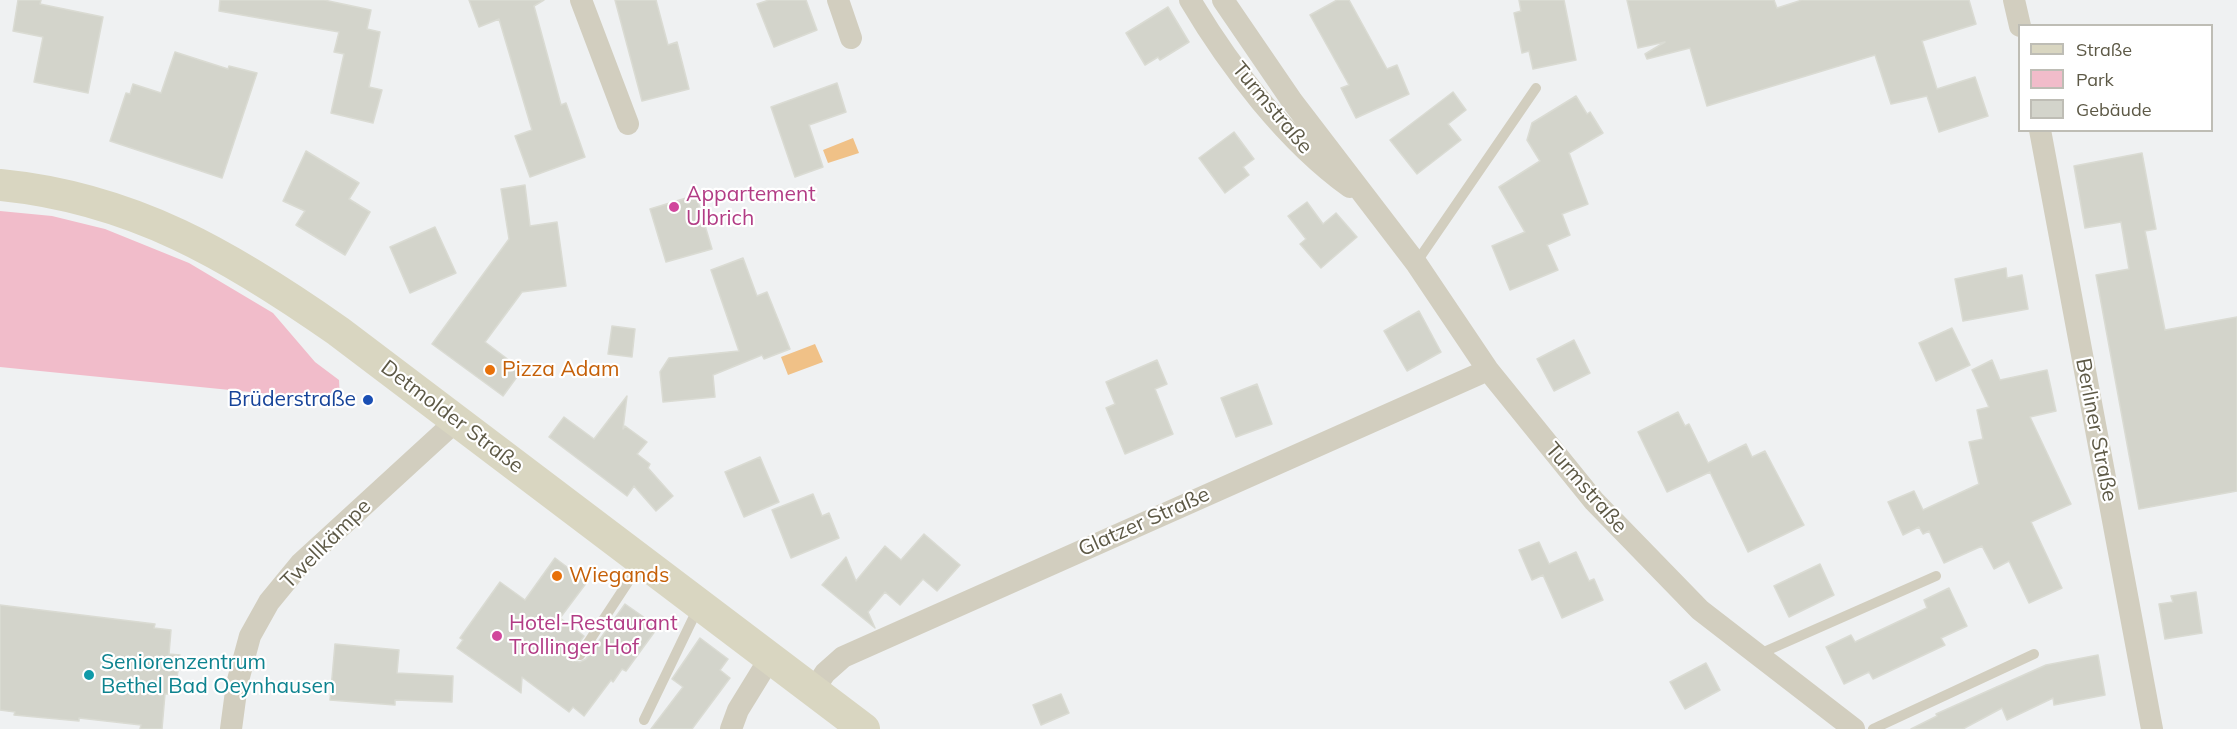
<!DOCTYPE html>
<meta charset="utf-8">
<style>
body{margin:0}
#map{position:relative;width:2237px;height:729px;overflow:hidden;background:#eff1f2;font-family:Mulish,sans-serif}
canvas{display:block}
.legend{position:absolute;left:2018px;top:24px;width:195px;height:108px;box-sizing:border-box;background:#fff;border:2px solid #bebdb5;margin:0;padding:8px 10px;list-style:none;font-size:18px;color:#5d5946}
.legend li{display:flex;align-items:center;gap:12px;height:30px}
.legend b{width:30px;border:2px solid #bebdb5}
</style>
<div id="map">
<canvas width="2237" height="729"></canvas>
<ul class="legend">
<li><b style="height:8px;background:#d9d6c1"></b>Straße</li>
<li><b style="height:16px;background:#f1bcca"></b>Park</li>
<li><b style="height:16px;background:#d3d4cb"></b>Gebäude</li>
</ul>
</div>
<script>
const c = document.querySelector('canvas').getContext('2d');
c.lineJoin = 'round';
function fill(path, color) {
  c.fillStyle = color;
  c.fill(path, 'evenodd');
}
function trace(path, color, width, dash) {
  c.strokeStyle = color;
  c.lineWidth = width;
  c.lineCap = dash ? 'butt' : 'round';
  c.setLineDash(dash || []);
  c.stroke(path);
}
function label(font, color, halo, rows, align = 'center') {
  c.font = font + ' Mulish,sans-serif';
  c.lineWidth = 4.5;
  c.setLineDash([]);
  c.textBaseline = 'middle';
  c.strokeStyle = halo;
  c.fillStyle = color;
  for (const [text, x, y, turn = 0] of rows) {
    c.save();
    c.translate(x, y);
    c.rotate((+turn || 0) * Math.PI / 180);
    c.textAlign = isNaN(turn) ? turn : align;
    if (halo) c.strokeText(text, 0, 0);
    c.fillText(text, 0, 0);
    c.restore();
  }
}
fill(new Path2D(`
 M0,211L52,216L105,229L189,263L273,313L315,362L339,380L340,401L0,367Z`), '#f1bcca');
fill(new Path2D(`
 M853,138L859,153L828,163L823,150Z
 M815,344L823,362L788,375L781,357Z`), '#f0c187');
const building = new Path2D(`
 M18,0H41L40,4L103,17L88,93L34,82L43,37L13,31Z
 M220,0H324L371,10L367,29L380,32L369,87L382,90L373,123L331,113L344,54L334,52L339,32L219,11Z
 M469,0H544L534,6L561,105L566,103L585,157L530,177L515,136L532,130L499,19L479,27Z
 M615,0H656L668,45L677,42L689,89L642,101Z
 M769,0H806L817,30L774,47L757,4Z
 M1337,0H1349L1387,69L1397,65L1409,94L1356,118L1341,88L1349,85L1310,15Z
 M1519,0H1564L1576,60L1533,69L1529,51L1522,53L1514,13L1521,11Z
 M1627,0H1774L1777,8L1802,0H1969L1976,24L1922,41L1937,89L1975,77L1988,116L1939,132L1927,96L1891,104L1875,55L1707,106L1690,48L1647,59L1645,54L1665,42L1638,48Z
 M1168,7L1189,42L1160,60L1158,57L1145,65L1126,33Z
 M175,52L228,69L229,66L257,73L222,178L110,141L126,93L130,94L133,84L161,93Z
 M837,83L846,112L809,125L823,167L795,177L771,107Z
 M1453,92L1466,110L1448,124L1461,140L1417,174L1390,140Z
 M1576,96L1587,114L1590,112L1603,133L1569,153L1588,204L1562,214L1570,235L1547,245L1558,270L1510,290L1492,246L1525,232L1499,187L1540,161L1527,140L1532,123Z
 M1234,132L1254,159L1243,167L1249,175L1225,193L1199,158Z
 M306,151L359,183L349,199L370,212L345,255L296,225L305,211L283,201Z
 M2142,153L2156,229L2145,231L2165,330L2237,317V491L2139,509L2096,275L2129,269L2121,222L2085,228L2074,166Z
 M525,185L530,226L557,222L566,286L522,292L485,342L522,370L503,396L432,344L509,239L501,189Z
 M696,195L712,249L666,262L650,209Z
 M1307,202L1323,224L1336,213L1357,237L1321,268L1300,244L1306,239L1288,216Z
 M435,227L456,273L410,293L390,247Z
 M743,258L757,296L767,292L790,349L764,359L762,355L713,375L715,397L663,402L660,372L669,358L739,351L711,270Z
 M2006,268L2007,278L2022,275L2028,309L1963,321L1955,279Z
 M1419,311L1441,352L1407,371L1384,331Z
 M612,326L635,329L632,357L608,354Z
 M1952,328L1970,365L1936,381L1919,343Z
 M1574,340L1590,373L1554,391L1537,359Z
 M1157,360L1167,384L1155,389L1173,434L1125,454L1106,408L1115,404L1106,382Z
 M1992,360L2000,380L2047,370L2056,411L2030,417L2071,504L2031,522L2062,588L2029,603L2009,561L1994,569L1982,546L1944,563L1929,531L1923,534L1919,527L1903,535L1888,502L1914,491L1923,510L1979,484L1969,442L1983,439L1977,410L1989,407L1972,370Z
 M1257,384L1272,424L1236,437L1221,398Z
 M627,396L623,429L625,426L647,442L637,454L650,464L648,468L673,496L656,511L634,486L627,496L549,437L564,417L594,439Z
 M1678,412L1685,426L1689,424L1708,463L1746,444L1752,457L1765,451L1804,525L1748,552L1710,472L1667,492L1638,432Z
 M760,457L779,502L744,517L725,472Z
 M813,494L822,516L829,513L839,538L791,558L772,510Z
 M924,534L960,565L937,591L923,579L900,605L885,592L868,612L875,628L822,585L846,557L856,581L885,546L901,560Z
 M1539,542L1549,564L1576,552L1589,581L1594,579L1603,600L1562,618L1543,575L1532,580L1519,550Z
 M555,558L587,582L560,618L584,636L573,651L575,661L580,662L586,659L625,604L658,627L626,671L622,669L613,682L611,680L584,716L573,707L569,712L522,677L521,693L457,648L463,640L460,638L500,582L525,600Z
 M1820,564L1834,595L1789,617L1774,586Z
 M1949,588L1967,626L1941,638L1945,645L1873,679L1869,672L1844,684L1826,647L1851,635L1855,642L1927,608L1924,600Z
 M2196,592L2202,633L2165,639L2159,604L2173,602L2171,596Z
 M0,605L155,624L154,628L171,630L169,654L180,655L175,694H165L162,729H140L141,725L79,718V721L14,715L15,712L0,710Z
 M700,638L728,659L720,670L730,678L692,729H651L683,687L672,679Z
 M335,644L399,650L397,673L453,676L452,702L395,700V705L330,700Z
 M2098,655L2105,695L2054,705L2053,698L2007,720L2002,708L1963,729H1911L1937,716L1936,714L2046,665Z
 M1706,663L1720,690L1685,709L1670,682Z
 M1061,694L1069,713L1041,725L1033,705Z`);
fill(building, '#d3d4cb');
trace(building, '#dadbd3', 1.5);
trace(new Path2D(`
 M1416,263L1536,88
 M580,655L640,564
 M1757,655L1936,576
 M644,720L698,608
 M1873,729L2034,654`), '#d2cebf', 10);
trace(new Path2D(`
 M581,0L628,124
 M838,0L851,38
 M1190,0C1229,66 1287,142 1350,187
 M1223,0L1292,101L1416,263L1488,370L1594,501L1700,610L1854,729
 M2014,0L2020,26
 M2040,130L2152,729
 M813,691L825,673L843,657L1488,370
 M231,729L237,684L250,636L269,602L301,563L456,421
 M731,729L738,710L770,658`), '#d2cebf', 22);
trace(new Path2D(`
 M0,185C133,198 231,256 338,331L864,729`), '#d9d6c1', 32);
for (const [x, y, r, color] of [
 [674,207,6,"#d1479c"],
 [490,370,6,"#e8710a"],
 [368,400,6,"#1a4fb4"],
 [557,576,6,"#e8710a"],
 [497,636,6,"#d1479c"],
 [89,675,6,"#0f9aa8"]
]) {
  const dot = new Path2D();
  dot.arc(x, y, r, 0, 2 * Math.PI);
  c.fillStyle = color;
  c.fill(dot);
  trace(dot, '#fff', 2);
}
label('21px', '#5d5946', '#fff', [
 ["Turmstraße",1272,108,50],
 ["Detmolder Straße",452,417,37],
 ["Berliner Straße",2096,430,79],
 ["Turmstraße",1586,488,49],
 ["Glatzer Straße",1144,522,-24],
 ["Twellkämpe",326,544,-45]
]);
label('21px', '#b23c85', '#fff', [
 ["Appartement",686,195],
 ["Ulbrich",686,219],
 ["Hotel-Restaurant",509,624],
 ["Trollinger Hof",509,648]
], 'left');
label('21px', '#c56008', '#fff', [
 ["Pizza Adam",502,370],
 ["Wiegands",569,576]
], 'left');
label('21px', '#164399', '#fff', [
 ["Brüderstraße",356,400]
], 'right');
label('21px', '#0d838f', '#fff', [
 ["Seniorenzentrum",101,663],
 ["Bethel Bad Oeynhausen",101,687]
], 'left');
</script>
